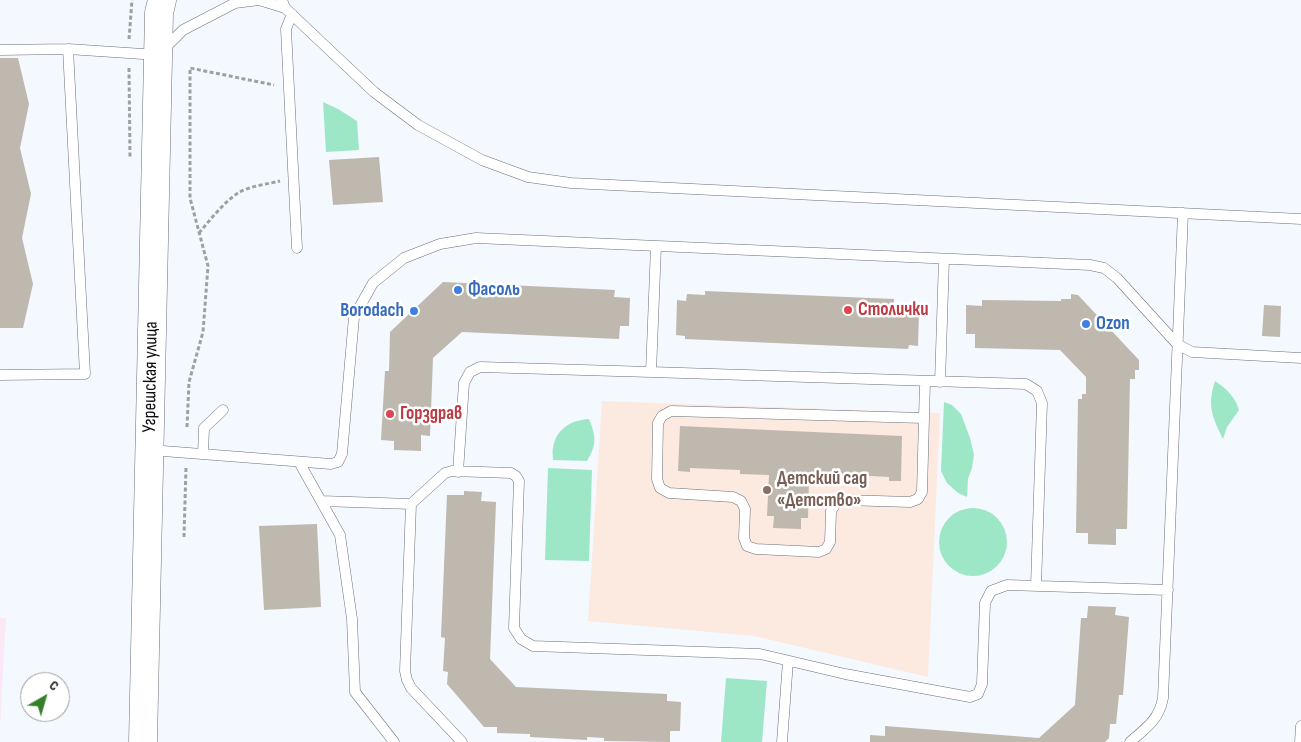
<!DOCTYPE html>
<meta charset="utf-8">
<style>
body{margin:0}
#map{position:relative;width:1301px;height:742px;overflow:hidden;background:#f4f8ff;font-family:"Sofia Sans Condensed",sans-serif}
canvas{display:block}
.north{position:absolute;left:20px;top:672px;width:50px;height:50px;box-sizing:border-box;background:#fff;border:1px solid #9d9e9f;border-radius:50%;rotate:38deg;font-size:14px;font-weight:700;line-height:20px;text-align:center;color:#0b0d10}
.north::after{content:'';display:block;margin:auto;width:18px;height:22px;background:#348029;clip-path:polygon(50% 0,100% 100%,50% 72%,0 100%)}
</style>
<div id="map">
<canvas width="1301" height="742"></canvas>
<div class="north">С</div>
</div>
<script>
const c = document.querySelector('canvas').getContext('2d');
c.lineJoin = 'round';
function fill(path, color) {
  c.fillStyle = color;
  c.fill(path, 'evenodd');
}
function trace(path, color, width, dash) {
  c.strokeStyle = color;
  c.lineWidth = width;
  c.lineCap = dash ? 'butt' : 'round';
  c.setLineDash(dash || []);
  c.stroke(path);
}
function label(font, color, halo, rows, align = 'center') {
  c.font = font + ' "Sofia Sans Condensed",sans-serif';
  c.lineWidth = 5;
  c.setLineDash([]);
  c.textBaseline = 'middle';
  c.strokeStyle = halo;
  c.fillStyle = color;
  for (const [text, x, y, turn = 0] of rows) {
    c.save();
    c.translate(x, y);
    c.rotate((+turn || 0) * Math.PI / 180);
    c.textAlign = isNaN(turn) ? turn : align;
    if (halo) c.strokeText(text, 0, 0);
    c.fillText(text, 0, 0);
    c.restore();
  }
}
fill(new Path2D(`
 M0,618H6L0,726Z`), '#fae7f7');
fill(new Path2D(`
 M602,401L940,413L928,677L754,636L588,621Z`), '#fceae0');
fill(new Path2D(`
 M323,102L338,109L357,121L359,150L326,152Z
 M1215,381C1227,389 1235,397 1239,410L1227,427L1223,439C1212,416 1207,406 1215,381Z
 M944,402L952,405L961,414L970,438L974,455L972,468L968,479L967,497L958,493L947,483L941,471Z
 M589,419C596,436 597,445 587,461L553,460C553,456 552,452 553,448C556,429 571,420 589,419Z
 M548,468L592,470L589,561L545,560Z
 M939 542a34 34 0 1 1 68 0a34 34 0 1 1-68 0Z
 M726,678L767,681L762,742H721Z`), '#9ee7c6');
fill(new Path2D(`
 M0,58H18L29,104L20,148L31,194L22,238L33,284L23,328H0Z
 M379,157L383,202L333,205L329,160Z
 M443,282L615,290L614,297L630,298L629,326H620L619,339L462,332L433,358L430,436L421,435V451L394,450V441L381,440L385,371H389L390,332Z
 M705,291L894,299V303L910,304V310L919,311L918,346L909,345L908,349L685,339V336L676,335L677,300L686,301L687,294L705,295Z
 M1071,294L1078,295L1139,360V370H1135V379H1130L1127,529H1116V545L1088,544V533H1076L1078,399H1082V394H1086V377L1060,350L975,348V334H966V305L982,306V300L1061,301V299H1071Z
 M1264,305L1281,306L1280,337L1262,336Z
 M680,426L902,436L901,481H889V477L836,474V478L809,477L808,518H801V529L773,528L774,516H767L769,475L740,474V470L690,468V472L678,471Z
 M464,491L482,492L481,501L496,502L490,659L516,687L667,694V701L681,702L680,731H670V742L604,741V738L587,737V740L530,737V734L497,733V727H484L447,684L448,672L443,671L445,638L441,637L447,495H464Z
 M317,524L321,607L264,610L259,526Z
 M1088,606L1116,607L1115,615L1129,617L1123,695H1119L1116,724H1110L1109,738L1105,742H870V735L885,736V726L1039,738L1075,705L1081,618H1087Z`), '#bfb8ae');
const lane = new Path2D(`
 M282,0L285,8L374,92L418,125L482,160L528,177L571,183L1301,219
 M292,14L286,29L297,248
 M0,50L68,49L158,55L183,30L235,3L259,0L285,8
 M656,246L651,372L1026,384L1037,391L1042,403L1036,586
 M0,375L85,374L68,49
 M940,382L944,259
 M924,418L671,411L662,416L658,423L657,479L660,488L669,493L733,497L741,501L745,509L744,538L747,546L756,549L819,552L826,549L830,542L831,511L836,503L844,500L910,502L918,499L922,492L925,381
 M150,450L331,464L338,462L342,454L354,317L373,283L404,258L440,244L476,238L1090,265L1104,268L1117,278L1177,344L1192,352L1301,358
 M203,454L204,428L223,410
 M299,462L340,535L352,619L355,692L394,742
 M458,472L464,383L470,372L480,367L651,372
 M321,501L411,504L445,473L452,471L511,473L516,476L519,481L514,628L521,639L533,646L760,654L845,674L970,697L978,694L982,684L985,603L991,591L1007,585L1168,590
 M411,504L405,671L407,680L411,688L462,742
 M782,742L788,661
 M1130,742C1146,728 1159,720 1163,698L1183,213
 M1300,742L1301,726`);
const secondary = new Path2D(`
 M143,742L159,13L162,0`);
trace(lane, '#6a6f79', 11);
trace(secondary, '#6a6f79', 29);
trace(new Path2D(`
 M129,39L132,0
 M129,68L130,157
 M199,233C211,219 223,203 238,193C249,186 268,184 280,181
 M187,427L189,382L203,332L208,266L190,198V68L274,85
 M184,537L186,468`), '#9da1a6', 3, [4, 2.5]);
trace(lane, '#fff', 10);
trace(secondary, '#fff', 28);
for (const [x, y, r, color] of [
 [458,290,5,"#3f7fe0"],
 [848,310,5,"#e0444e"],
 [414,311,5,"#3f7fe0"],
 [1086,324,5,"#3f7fe0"],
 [390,414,5,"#e0444e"],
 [767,490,5,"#8d6e63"]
]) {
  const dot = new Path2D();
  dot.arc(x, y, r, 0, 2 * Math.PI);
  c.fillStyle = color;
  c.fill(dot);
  trace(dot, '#fff', 2);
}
label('bold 19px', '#366cbe', '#fff', [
 ["Фасоль",468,290],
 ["Borodach",404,311,"right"],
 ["Ozon",1096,324]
], 'left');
label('bold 19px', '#be3a42', '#fff', [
 ["Столички",858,310],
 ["Горздрав",400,414]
], 'left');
label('19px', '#0b0d10', '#fff', [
 ["Угрешская улица",151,377,-89]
]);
label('bold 19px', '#785e54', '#fff', [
 ["Детский сад",777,479],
 ["«Детство»",777,501]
], 'left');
</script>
